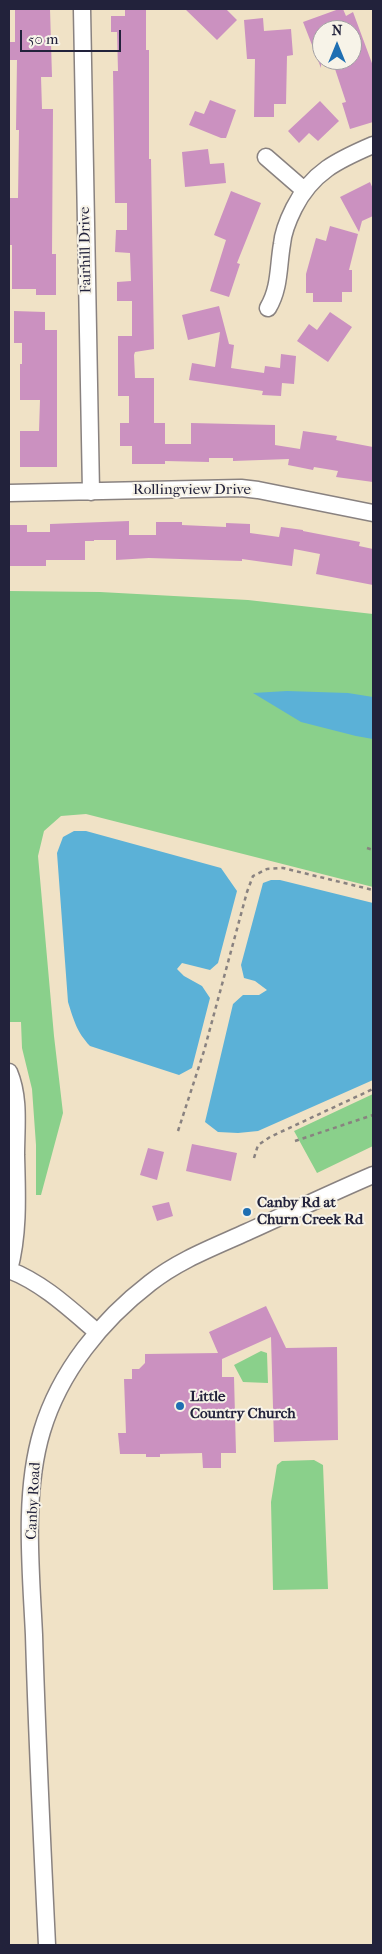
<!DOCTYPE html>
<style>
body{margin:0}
#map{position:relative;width:382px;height:1954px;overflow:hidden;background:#f0e2c6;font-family:"IM FELL French Canon",serif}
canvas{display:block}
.frame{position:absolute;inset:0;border:10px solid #22223b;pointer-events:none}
.north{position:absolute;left:312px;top:20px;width:50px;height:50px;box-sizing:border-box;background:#f7f3e8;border:1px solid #a29fa3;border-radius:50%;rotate:0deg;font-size:14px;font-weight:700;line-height:20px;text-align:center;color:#22223b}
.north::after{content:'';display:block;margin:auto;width:18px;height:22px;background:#1f6fb2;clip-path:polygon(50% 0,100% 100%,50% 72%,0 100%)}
.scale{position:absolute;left:20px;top:30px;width:101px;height:22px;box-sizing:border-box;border:2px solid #22223b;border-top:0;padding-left:6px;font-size:15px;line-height:18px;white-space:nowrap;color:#22223b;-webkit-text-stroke:4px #f7f3e8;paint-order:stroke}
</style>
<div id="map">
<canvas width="382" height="1954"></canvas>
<div class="frame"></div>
<div class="north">N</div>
<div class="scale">50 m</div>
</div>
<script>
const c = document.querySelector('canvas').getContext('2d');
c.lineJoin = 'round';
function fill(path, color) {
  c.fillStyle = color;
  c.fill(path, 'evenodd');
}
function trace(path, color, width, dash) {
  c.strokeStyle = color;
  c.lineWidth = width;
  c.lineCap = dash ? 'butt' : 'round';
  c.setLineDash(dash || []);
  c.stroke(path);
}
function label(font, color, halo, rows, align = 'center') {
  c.font = font + ' "IM FELL French Canon",serif';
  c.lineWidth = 4;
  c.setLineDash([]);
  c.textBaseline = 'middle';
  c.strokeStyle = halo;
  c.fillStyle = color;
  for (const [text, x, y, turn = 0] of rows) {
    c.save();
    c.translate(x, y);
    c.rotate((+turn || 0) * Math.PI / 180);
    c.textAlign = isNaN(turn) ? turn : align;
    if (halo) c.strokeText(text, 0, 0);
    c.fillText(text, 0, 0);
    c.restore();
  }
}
fill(new Path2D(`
 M9,591L100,592L248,600L373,614V887L86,814L61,816L44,831L38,856L54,1036L63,1113L41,1195H36V1145L32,1089L22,1048L21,1022H9Z
 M373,1094V1146L317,1173L294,1131Z
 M261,1351L267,1353L268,1383L243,1382L234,1365Z
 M314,1460L323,1465L328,1589L273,1590L271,1502L277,1465L282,1461Z`), '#8ad08b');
fill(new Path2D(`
 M287,691L348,693L373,697V739L356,736L301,722L253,693Z
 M74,831H86L221,868L237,891L218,963L210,970L182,963L177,969L184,976L202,986L210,998L192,1068L179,1075L90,1046C77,1032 74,1021 68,1002L57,853L63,837Z
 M271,880H280L373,903V1080L258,1131L238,1133L218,1132L205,1122L233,1004L243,995H259L267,990L255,981L244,978L241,965L263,883Z`), '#5bb1d7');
fill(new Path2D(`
 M15,9H50L52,77H41L42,109H53L52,254H56V295H36V289H12V245H10V198H18L19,130H16L17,60H10L9,42H15Z
 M125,9H146V50H149V159H151L154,349L135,352L134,355L135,378H154V423H165V444H191V423L275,425V445L300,449L303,431L337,436L336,440L373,447V482L336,477L338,471L314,467L313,470L288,465L289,459L233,461V458H209V462L165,461V464H132V446H120V423H129V396H118V336H132V301H117V282L131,281L130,253L115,252L116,230H127V203H115L113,71H118L117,32H111V16H125Z
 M185,9H226L237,20L217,40Z
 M339,9H343L346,16L353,12L373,66V122L350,129L342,103L346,102L332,60H352V30H322L321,68L303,22Z
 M263,18L264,31L291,29L293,55L287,56L286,104H274V117H254L255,59H247L244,20Z
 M210,100L236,110L226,138H221L189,125L195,111L204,114Z
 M320,101L339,121L318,141L309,133L299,143L288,131Z
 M208,149L210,164L224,163L226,183L185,187L182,152Z
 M370,182L373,189V216L362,221L359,232L340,197Z
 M231,191L261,203L237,263L240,264L229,297L210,291L226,240L214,235Z
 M330,226L358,234L349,270H352V292H342V302H313V293H306V274L316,238L326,241Z
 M219,306L229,344L234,345L231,368L264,373L265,366L280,368L281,354L296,356L294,384L282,383L281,396L262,395L263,391L189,380L192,363L215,367L220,332L188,340L182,315Z
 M14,311L45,312V330H57V467H20V431H39L40,400H20V364H22V343H14Z
 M330,312L352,327L328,362L297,341L309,324L317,330Z
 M129,521V535H156V522H182V525L226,527V523L250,524V533L279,537L281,527L303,530V531L360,542L359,546L373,549V585L316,574L320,554L294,549L292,566L242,559V561L149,558L116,560V540H94V541H85V560H46V566H9V525H27V532H50V524Z
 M192,1144L237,1153L231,1181L186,1171Z
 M148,1148L164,1152L157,1180L140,1175Z
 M169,1202L173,1216L157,1221L152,1206Z
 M266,1306L286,1348L337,1347L338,1440L274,1442L271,1337L222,1359V1377H234L236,1453H221V1468H203L202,1453L160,1454V1457H146V1454H120L118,1433H126L124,1379H132V1369H139L145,1363V1354L218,1353L209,1332Z`), '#cb91c0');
const minor = new Path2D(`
 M82,9L91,492
 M266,157L304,190
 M268,308C280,288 278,267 282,244C283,232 288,220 294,208C312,172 338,160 373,145
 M9,493L241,488L258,490L373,513
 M9,1072C20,1098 16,1127 16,1155C17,1194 19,1233 9,1270
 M9,1270C43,1283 70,1309 97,1332
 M47,1945C42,1842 37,1739 34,1635C31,1570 23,1494 42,1431C60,1371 102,1320 150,1283C179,1260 214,1247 247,1232C289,1213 331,1193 373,1175`);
trace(minor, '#898280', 19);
trace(new Path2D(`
 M367,848L373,850
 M178,1131L204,1051L247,892L253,876L267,869L283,868L373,890
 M295,1141L373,1115
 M254,1158L258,1145L270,1137L373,1089`), '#898280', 2.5, [4, 4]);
trace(minor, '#fff', 16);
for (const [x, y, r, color] of [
 [247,1212,5,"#1f6fb2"],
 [180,1406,5,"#1f6fb2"]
]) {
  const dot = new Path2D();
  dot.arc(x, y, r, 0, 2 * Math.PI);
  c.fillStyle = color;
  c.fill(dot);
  trace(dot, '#f7f3e8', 2);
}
label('15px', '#22223b', '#f7f3e8', [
 ["Fairhill Drive",86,250,-91],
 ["Rollingview Drive",192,490],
 ["Canby Road",34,1501,-87]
]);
label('bold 15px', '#22223b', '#f7f3e8', [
 ["Canby Rd at",257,1203],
 ["Churn Creek Rd",257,1220],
 ["Little",190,1397],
 ["Country Church",190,1414]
], 'left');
</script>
